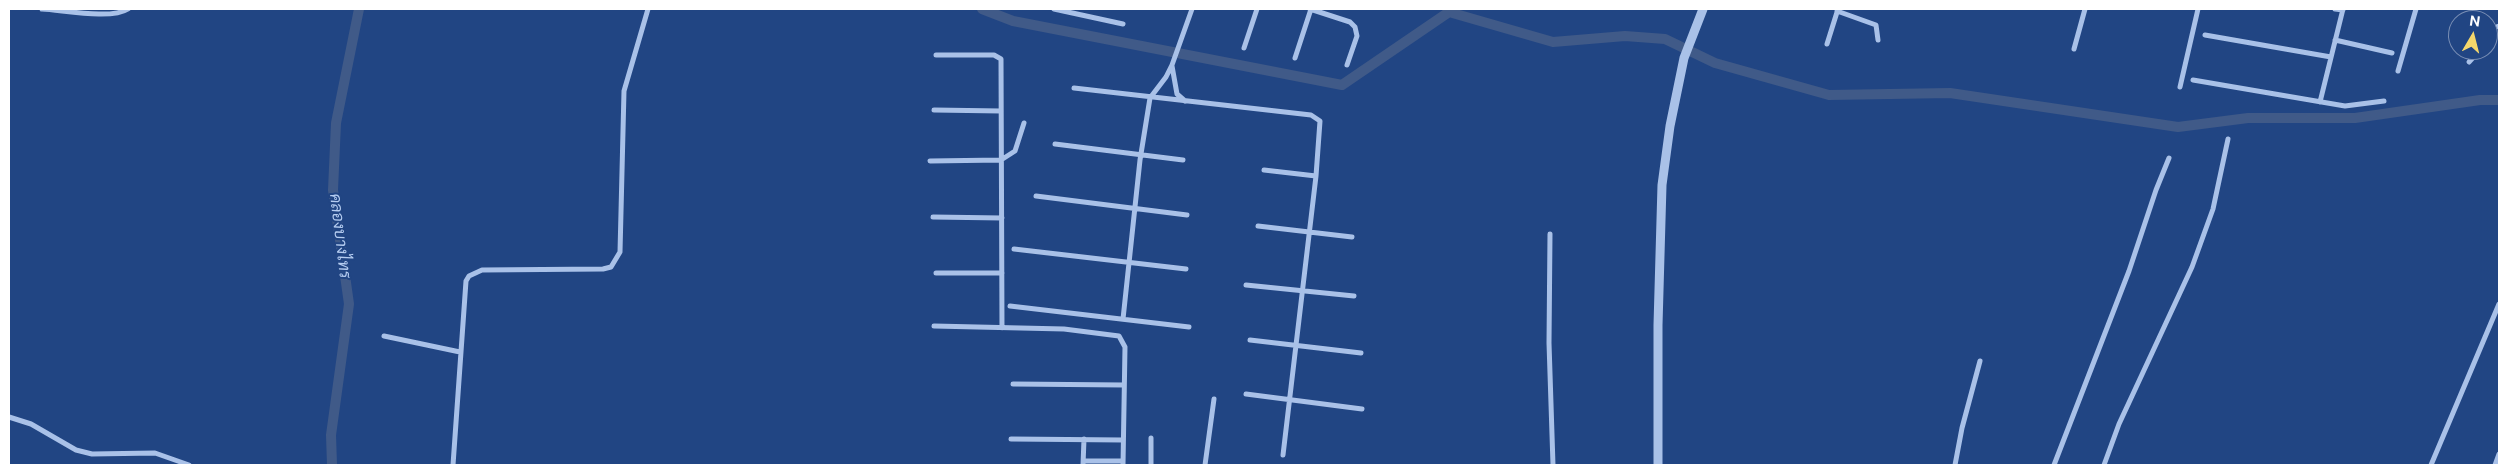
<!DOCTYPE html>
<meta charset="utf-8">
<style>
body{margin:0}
#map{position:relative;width:2508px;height:474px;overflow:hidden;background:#214583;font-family:"Public Sans",sans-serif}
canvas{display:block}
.frame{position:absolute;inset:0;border:10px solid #fff;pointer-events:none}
.north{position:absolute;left:2448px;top:10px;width:50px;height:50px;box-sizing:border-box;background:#214583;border:1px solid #7a8fb5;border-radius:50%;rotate:8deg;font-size:14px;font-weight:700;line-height:20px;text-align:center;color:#fff}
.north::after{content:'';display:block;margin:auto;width:18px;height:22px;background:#f5d76b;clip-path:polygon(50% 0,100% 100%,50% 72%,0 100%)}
</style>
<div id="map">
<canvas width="2508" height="474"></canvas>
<div class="frame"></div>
<div class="north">N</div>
</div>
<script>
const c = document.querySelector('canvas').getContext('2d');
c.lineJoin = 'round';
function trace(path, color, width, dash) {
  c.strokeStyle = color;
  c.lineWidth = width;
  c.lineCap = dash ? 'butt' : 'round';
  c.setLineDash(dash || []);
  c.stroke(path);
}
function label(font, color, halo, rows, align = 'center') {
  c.font = font + ' "Public Sans",Sarabun,sans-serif';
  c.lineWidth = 4;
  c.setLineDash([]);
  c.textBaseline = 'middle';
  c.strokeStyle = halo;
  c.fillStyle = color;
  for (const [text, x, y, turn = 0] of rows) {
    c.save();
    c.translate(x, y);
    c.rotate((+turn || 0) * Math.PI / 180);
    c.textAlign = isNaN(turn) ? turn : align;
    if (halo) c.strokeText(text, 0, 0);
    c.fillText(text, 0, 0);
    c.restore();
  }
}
trace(new Path2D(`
 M982,9L1013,21L1342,85L1449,12L1553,42L1625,36L1665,39L1715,63L1829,95L1950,93L2178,127L2248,118H2355L2480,100H2499
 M332,465L331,435L349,304L333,190L336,123L359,9`), '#405a88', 10);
trace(new Path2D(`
 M42,9C63,10 111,20 128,9
 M1054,9L1123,24
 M1310,9L1350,22L1355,27L1357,36L1347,65
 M2335,9L2343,10
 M1837,11L1876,25L1878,40
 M2488,30L2499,26
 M2205,35L2331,57
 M2335,40L2392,53
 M1827,44L1838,9
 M1244,48L1257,9
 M2074,49L2085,9
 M936,55H994L1001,59L1002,328
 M1295,58L1311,9
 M2469,62L2480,50
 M1172,66L1177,94L1185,101
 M2398,71L2416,9
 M2193,80L2345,106L2384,101
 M2180,87L2198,9
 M1074,88L1311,115L1320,121L1316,176L1283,455
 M2320,102L2343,9
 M934,110L1001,111
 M1055,144L1183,160
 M930,161L1001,160L1015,151L1024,123
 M1264,170L1316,176
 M1036,196L1187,215
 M933,217L1002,218
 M1258,226L1352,237
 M1550,234L1549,343L1553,465
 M1014,249L1186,269
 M936,273H1002
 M1246,285L1354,296
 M1010,306L1189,327
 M1123,319L1140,160L1150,98L1166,77L1172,65L1192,9
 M934,326L1064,329L1119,336L1125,347L1123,465
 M384,336L460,352
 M1250,340L1361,353
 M1013,384L1124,385
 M1246,394L1362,409
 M9,417L31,424L76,450L92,454L155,453L189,465
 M1151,438V465
 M1011,439L1123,440
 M1084,461H1123
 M453,465L466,281L469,276L482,270L603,269L611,267L620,252L624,91L648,9
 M1083,465L1084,439
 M1205,465L1214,399
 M1955,465L1962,428L1980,361
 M2054,465L2129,271L2156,190L2169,158
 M2104,465L2119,424L2192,267L2213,209L2228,139
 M2431,465L2499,304
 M2495,465L2499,454`), '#a9c1e8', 5);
trace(new Path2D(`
 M1658,465V325L1662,185L1670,126L1684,58L1703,9`), '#a9c1e8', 9);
label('italic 16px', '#b5ccf0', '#214583', [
 ["คลองบางไทร",340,236,83]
]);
</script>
